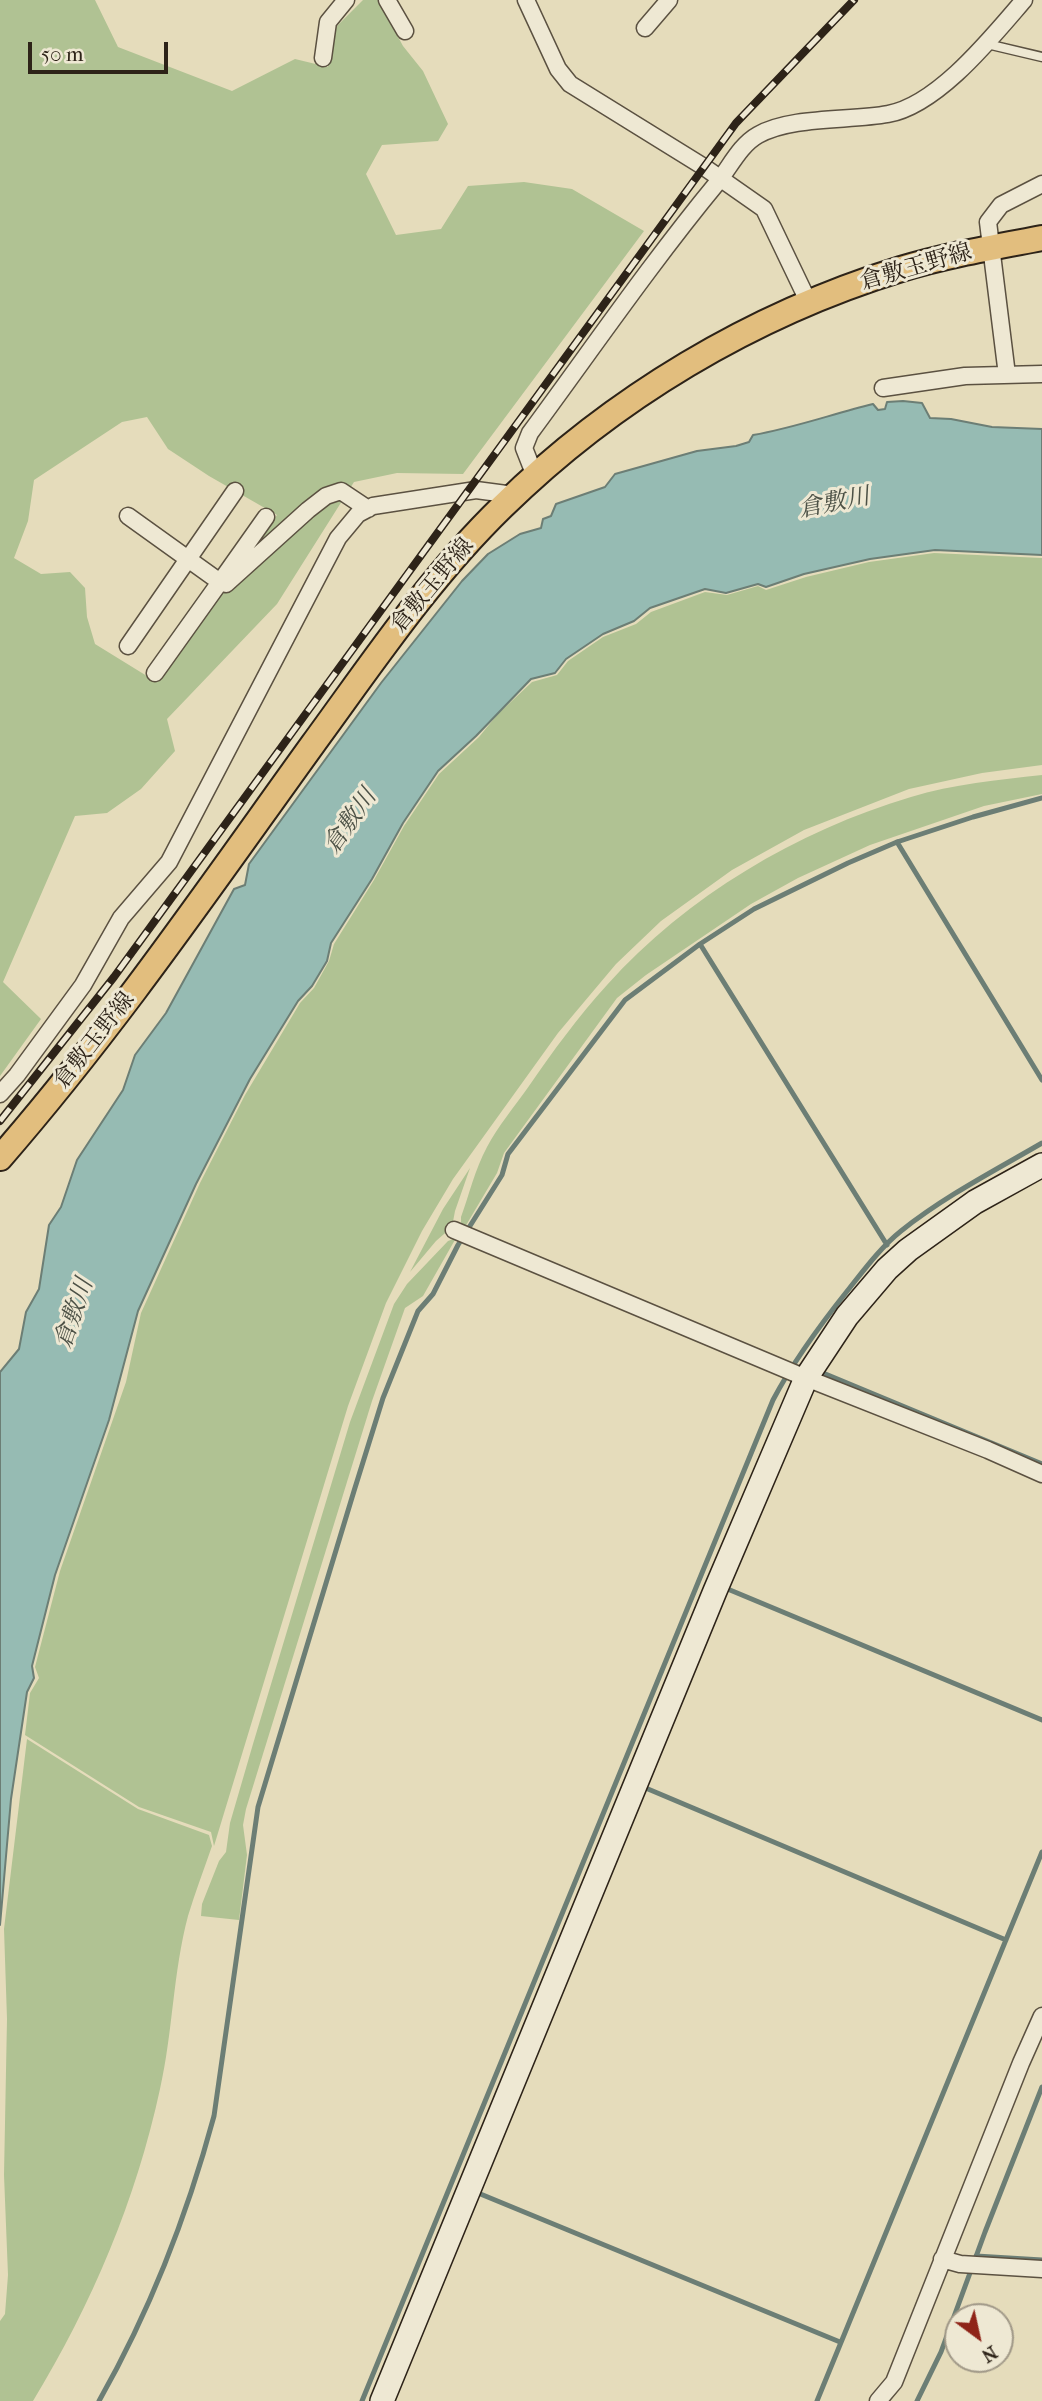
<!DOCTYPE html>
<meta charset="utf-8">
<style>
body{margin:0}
#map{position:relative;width:1042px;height:2401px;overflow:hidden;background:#e5dcbb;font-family:"IM FELL French Canon",serif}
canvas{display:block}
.north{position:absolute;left:944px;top:2303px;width:70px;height:70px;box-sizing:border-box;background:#eee8d3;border:2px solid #a19988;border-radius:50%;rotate:147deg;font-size:19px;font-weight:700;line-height:28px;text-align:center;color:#2d2318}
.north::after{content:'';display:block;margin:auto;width:24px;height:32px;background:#8f2418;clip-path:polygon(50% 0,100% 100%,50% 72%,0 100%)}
.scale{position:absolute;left:28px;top:42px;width:140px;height:32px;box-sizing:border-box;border:4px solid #2d2318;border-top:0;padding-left:9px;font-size:21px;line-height:24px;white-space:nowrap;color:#2d2318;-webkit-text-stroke:5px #eee8d3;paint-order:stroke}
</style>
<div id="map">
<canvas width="1042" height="2401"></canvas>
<div class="north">N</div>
<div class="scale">50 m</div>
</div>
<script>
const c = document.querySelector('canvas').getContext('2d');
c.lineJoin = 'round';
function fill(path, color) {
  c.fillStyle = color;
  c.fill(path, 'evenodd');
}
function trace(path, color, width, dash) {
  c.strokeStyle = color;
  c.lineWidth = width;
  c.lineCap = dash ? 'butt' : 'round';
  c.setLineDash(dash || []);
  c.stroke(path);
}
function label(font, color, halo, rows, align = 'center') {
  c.font = font + ' "IM FELL French Canon","Noto Serif JP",serif';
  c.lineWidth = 6;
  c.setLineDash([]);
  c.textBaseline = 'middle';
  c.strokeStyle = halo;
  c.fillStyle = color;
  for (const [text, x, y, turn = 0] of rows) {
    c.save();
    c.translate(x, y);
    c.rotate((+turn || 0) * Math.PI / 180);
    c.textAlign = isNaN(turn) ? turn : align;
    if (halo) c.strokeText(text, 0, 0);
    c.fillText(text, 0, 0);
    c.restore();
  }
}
fill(new Path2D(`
 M0,0H95L118,47L232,91L295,59L328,67L333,30L363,0H378L403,46L423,71L448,124L438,141L382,145L366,174L396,235L441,229L468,186L524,182L572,189L644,231L463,474L397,473L354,482L277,604L167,719L175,751L141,789L107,813L75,816L3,982L41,1019L0,1076ZM147,417L168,449L209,476L277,515L155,681L95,644L87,617L85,588L70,572L41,574L14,558L28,521L34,480L122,422Z
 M934,553L1042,558V765L982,773L909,789L804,830L732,870L661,921L616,964L558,1033L453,1179L422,1231L386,1303L348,1406L214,1846L211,1832L139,1807L25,1735L30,1693L39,1678L35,1667L60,1571L126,1382L141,1313L200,1183L245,1095L300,1003L314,988L329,961L334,944L374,880L404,826L439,774L479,737L497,715L532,682L557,675L568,661L603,637L636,624L651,612L705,592L727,595L758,586L766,590L806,577L869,562Z
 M1042,775V794L984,806L870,845L798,878L751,904L646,975L617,998L504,1153L497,1173L465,1227L461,1224V1217C469,1195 475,1169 487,1147C498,1126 515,1106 529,1086C553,1051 578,1017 607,985C687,896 797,831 911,797C953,784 998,780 1042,775Z
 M470,1168L455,1211L452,1227L436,1241L410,1272L443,1209Z
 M456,1238L423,1296L405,1308L372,1401L246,1809L243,1825L247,1855L239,1920L201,1916L202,1904L219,1861L226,1852L230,1823L253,1744L350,1422L394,1304L407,1284L448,1241Z
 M27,1739L138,1809L209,1835L212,1846C204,1869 195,1893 188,1916C173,1972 173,2032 160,2089C136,2200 92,2304 33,2401H0V2321L5,2314L8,2275L4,2175L7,2019L4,1929Z`), '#b0c293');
const water = new Path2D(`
 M903,401L922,403L930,418L951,419L992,427L1042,429V555L935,550L870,559L804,574L766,587L758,584L726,593L705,589L650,608L634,621L603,634L566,659L555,673L531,679L476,736L438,771L403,823L372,879L331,943L327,961L312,986L298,1001L250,1079L196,1184L138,1311L109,1420L55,1575L32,1666L34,1678L27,1692L11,1799L0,1925V1372L19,1349L26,1312L39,1289L49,1225L61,1207L77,1160L123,1090L135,1055L166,1013L234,889L245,885L249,864L381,683L462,581L488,554L520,534L541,528L543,519L551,516L556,504L605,487L615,474L697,451L736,446L749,442L753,435C794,428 832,414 873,404L878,410L885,409L887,402Z`);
fill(water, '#96bbb3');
trace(water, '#6c7e75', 2);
trace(new Path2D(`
 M897,842L1042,1080
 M700,944L887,1245
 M823,1373L1042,1464
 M730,1590L1042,1720
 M648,1789L1006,1940
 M478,2193L840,2342
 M976,2256L1042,2260
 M99,2401C150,2311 187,2216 214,2116L258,1807L354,1491L383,1398L418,1311L433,1294L458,1245L502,1175L508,1154L625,1000L700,944L754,909L848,863L897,842L973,817L1042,798
 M362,2401L773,1400C794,1360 820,1325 848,1290C864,1270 881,1247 901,1231C945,1196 994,1171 1042,1143
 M817,2401L1042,1852
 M917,2401L941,2352L985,2232L1042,2087`), '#6c7e75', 5);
const lane = new Path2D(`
 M987,44L1042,57`);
const street = new Path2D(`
 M387,0L405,31
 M526,0L558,69L570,84L704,167L764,209L809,303
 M645,28L669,0
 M323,58L328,22L346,0
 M1007,375L988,222L1001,205L1042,184
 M883,388L965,376L1042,374
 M535,476L524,448L530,433C592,349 651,263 717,183C730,167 740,145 758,135C791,116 850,121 888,114C938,105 992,37 1024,0
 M128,516L220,582L266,517
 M128,646L235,491
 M155,673L220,582L226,584L308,510L326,496L341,491L368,509
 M0,1094L17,1075L83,985L121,918L169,862L338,538L358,514L373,506L476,490L514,495
 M454,1230L806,1378L988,1450L1042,1474
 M942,2259L960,2264L1042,2269
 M878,2401L894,2382L1021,2063L1042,2016`);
const secondary = new Path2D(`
 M382,2401L715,1591L806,1378L847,1316L887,1269L908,1250L975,1202L1042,1165`);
const primary = new Path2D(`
 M0,1158C114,1027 212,884 313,744C373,662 429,578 502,507C613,398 752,315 901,269C947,255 995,247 1042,238`);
trace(lane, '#5b5141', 11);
trace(street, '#5b5141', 19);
trace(secondary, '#2d2318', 26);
trace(primary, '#2d2318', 28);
trace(lane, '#eee8d3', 8);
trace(street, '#eee8d3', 16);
trace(secondary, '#eee8d3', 23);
trace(primary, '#e2be7e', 24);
const rail = new Path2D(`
 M0,1121L114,977L736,123L854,0`);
trace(rail, '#2d2318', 8);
trace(rail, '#eee8d3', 5, [16]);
label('23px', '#2d2318', '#eee8d3', [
 ["倉敷玉野線",916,268,-16],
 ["倉敷玉野線",433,586,-50],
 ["倉敷玉野線",95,1041,-52]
]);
label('italic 24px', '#4c5146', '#eee8d3', [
 ["倉敷川",834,504,-11],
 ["倉敷川",351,822,-55],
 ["倉敷川",75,1314,-71]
]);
</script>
